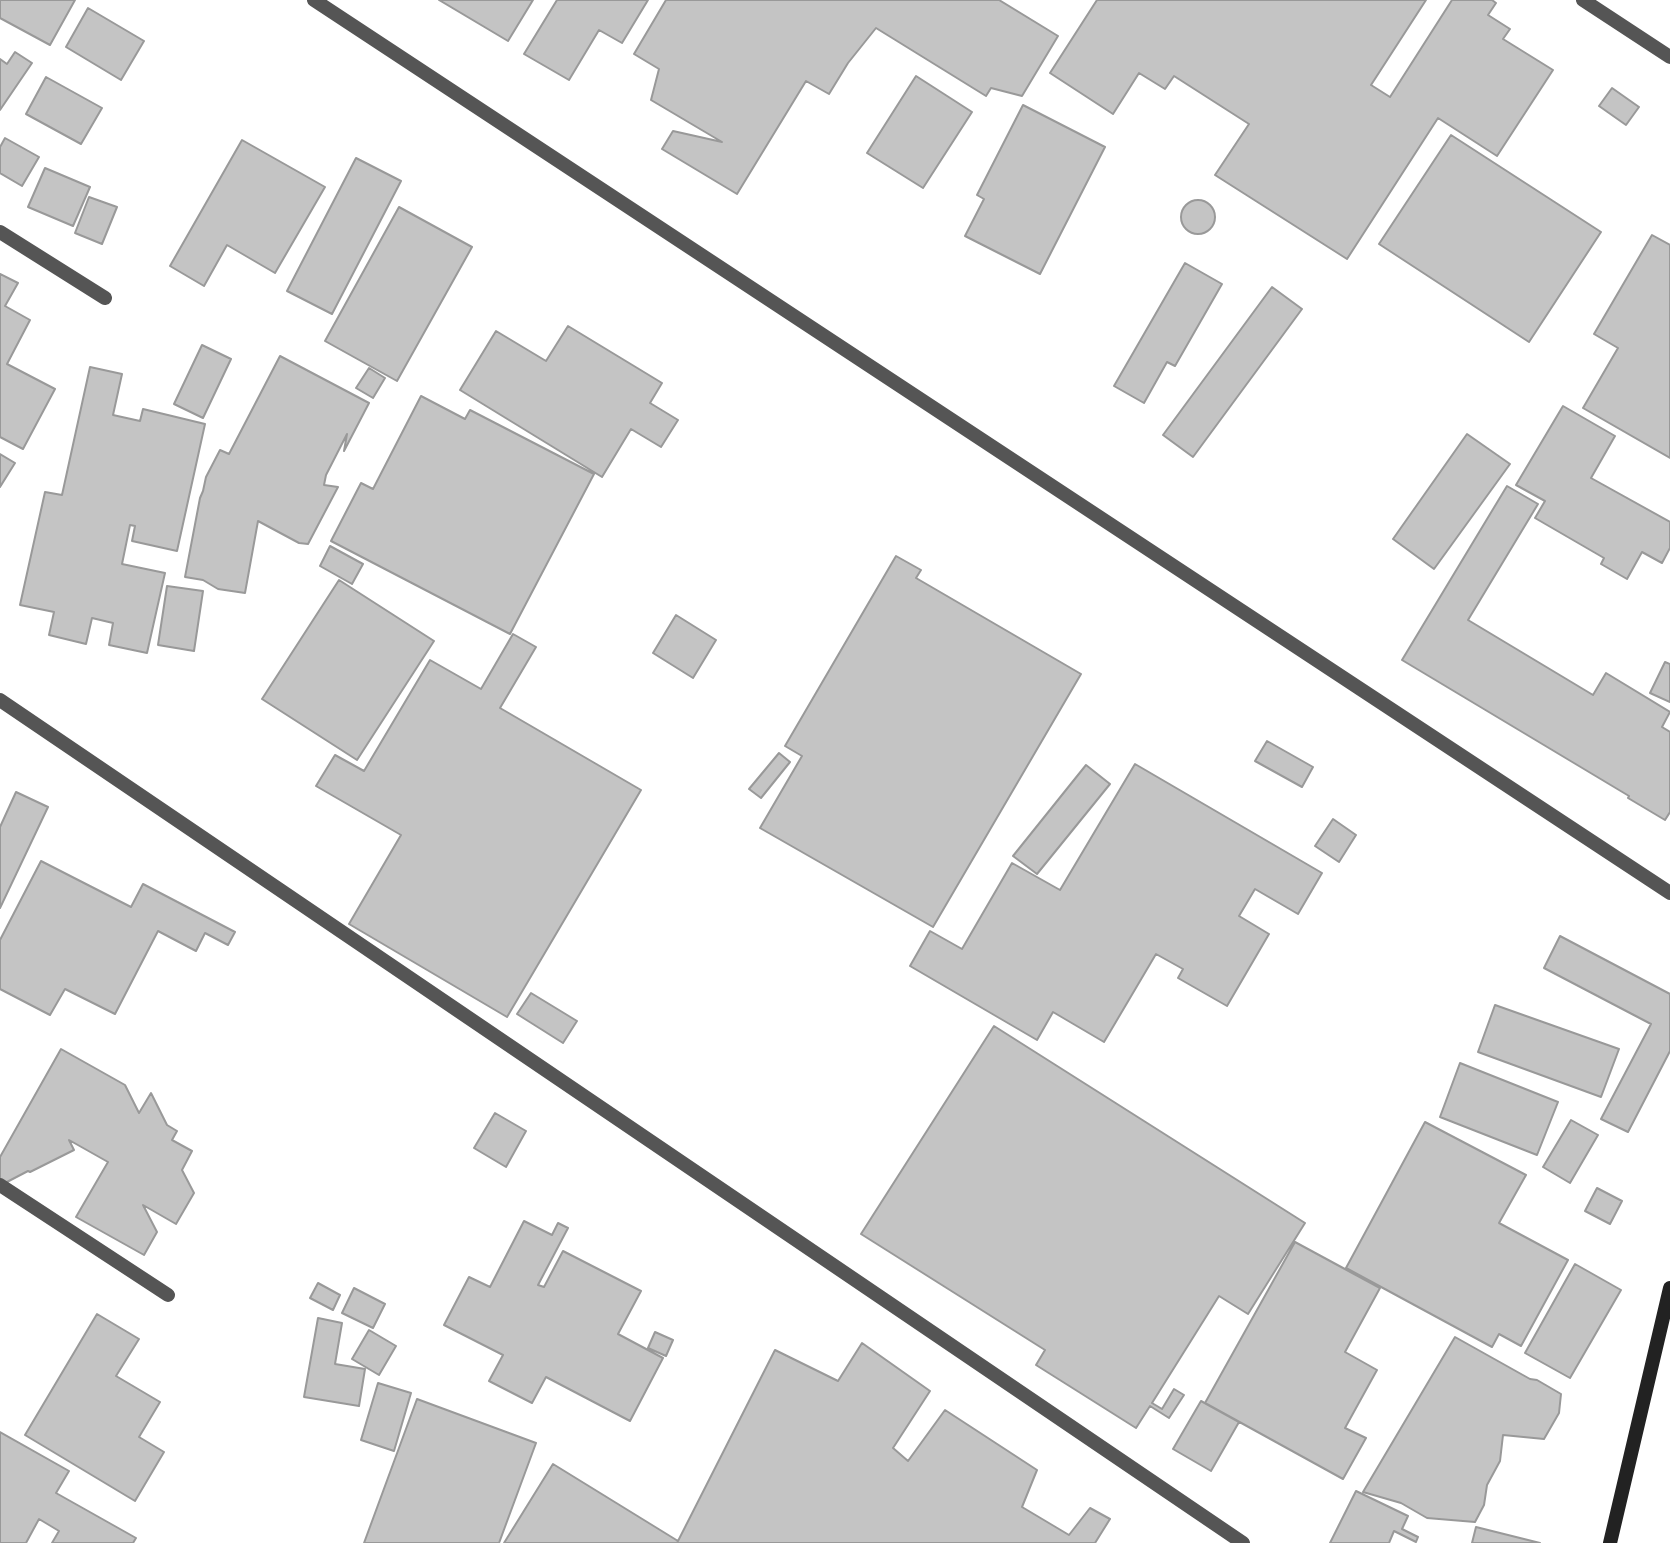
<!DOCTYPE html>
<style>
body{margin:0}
canvas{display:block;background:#fff}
</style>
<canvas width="1670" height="1543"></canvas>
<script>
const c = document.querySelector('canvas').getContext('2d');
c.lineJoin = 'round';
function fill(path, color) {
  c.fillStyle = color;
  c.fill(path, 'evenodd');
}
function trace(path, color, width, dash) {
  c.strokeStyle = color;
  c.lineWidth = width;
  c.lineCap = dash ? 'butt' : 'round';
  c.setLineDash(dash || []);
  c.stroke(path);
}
const building = new Path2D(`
 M0,0H75L50,45L0,18Z
 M439,0H533L508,41Z
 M557,0H648L622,43L599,30L569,80L524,54Z
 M666,0H999L1058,36L1022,96L991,88L986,96L876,28L848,63L829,94L806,81L737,194L662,149L673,131L722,142L651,100L659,69L634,54Z
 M1097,0H1426L1371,85L1390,97L1452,0H1492L1496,3L1488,15L1510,29L1503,39L1553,70L1497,156L1438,118L1347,259L1215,175L1249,124L1174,76L1165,89L1139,73L1113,114L1050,73Z
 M88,8L144,41L121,80L66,47Z
 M15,52L32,63L0,110V59L7,64Z
 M916,76L972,112L923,188L867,153Z
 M46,77L102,108L81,144L26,114Z
 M1612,88L1639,107L1626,125L1599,106Z
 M1023,105L1105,147L1040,274L965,236L984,199L977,195Z
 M1451,135L1601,232L1529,342L1379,244Z
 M5,138L39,157L22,186L0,173V147Z
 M242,140L325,187L275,273L227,245L204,286L170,266Z
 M356,158L401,181L332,314L287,291Z
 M45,168L90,187L73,226L28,207Z
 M89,197L117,207L102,244L75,233Z
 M1181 217a17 17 0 1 1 34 0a17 17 0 1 1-34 0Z
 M399,207L472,247L397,381L325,341Z
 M1652,235L1670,245V458L1583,408L1618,348L1594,334Z
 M1185,263L1222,284L1175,366L1167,362L1144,403L1114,386Z
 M0,274L18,283L5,306L30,320L7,364L55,389L23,449L0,437Z
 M1272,287L1302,309L1193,457L1163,435Z
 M568,326L662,383L650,403L678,420L661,447L631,429L602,477L460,390L496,331L546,361Z
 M202,345L231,359L203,418L174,404Z
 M280,356L369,403L344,451L347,434L326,475L324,485L338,487L308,544L299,543L258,521L245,593L218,589L203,580L185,577L200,498L203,491L206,477L220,450L229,454Z
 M90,367L122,374L113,415L140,421L143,409L205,424L177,551L132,541L135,526L130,525L122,564L165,573L147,653L109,645L113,623L92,618L86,644L49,635L54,612L20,605L45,492L62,495Z
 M369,368L385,378L373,398L356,388Z
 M421,396L465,419L470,410L594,474L510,634L331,541L361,483L373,489Z
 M1563,406L1615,436L1591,478L1670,522V548L1662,563L1642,552L1627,579L1601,564L1604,558L1535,518L1545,501L1516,485Z
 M1467,434L1510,464L1434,569L1393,539Z
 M0,454L15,463L0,487Z
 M1507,486L1538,504L1468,620L1593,695L1606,673L1670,712L1662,727L1670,732V812L1665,820L1628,798L1629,796L1402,660Z
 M330,546L363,564L352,584L320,566Z
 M896,556L921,570L916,578L1081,674L933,927L760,828L802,756L785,746Z
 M339,580L434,641L357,760L262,699Z
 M167,586L203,591L194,651L158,645Z
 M676,615L716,640L693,678L653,653Z
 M513,634L536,647L500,708L641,790L507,1017L349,924L401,835L316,786L335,755L364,771L430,660L481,689Z
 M1665,662L1670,664V702L1650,693Z
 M1267,741L1313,767L1302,787L1255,761Z
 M779,753L790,762L761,798L749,789Z
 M1135,764L1322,873L1298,914L1255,889L1239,916L1269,934L1227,1006L1178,978L1183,969L1156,954L1104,1042L1053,1012L1037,1040L910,966L930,931L962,949L1012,863L1060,890Z
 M1086,765L1110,784L1037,874L1013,856Z
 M16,792L48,807L0,908V827Z
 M1333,819L1356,835L1339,862L1315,846Z
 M41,861L131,907L143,884L235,932L228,945L205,933L196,951L158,931L115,1014L65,989L50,1015L0,989V940Z
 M1560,936L1670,994V1051L1628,1132L1601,1119L1651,1024L1544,968Z
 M531,993L577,1021L563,1043L517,1014Z
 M1495,1005L1619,1049L1601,1097L1478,1052Z
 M994,1026L1305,1223L1248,1314L1219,1296L1152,1403L1162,1409L1174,1389L1184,1395L1169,1418L1150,1406L1136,1428L1036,1365L1045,1350L861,1234Z
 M61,1049L125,1085L139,1113L151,1093L167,1125L177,1131L172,1140L192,1151L182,1170L194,1193L176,1224L143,1205L157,1232L144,1255L76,1217L108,1162L69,1140L74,1150L30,1172L28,1171L5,1183L0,1180V1157Z
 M1460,1063L1558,1102L1537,1155L1440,1117Z
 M495,1113L526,1131L506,1167L474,1148Z
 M1571,1120L1598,1135L1570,1183L1543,1167Z
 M1425,1122L1526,1175L1499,1223L1568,1260L1521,1346L1499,1334L1492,1347L1346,1268Z
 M1597,1188L1622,1201L1610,1224L1585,1211Z
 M524,1221L552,1235L558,1223L568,1228L538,1285L544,1287L563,1251L641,1291L618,1334L663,1358L630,1421L546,1377L532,1403L489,1381L503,1355L444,1325L469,1277L490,1287Z
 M1295,1242L1380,1288L1345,1352L1377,1370L1345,1428L1366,1438L1343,1479L1205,1403Z
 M1575,1264L1621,1290L1570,1378L1525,1353Z
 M318,1283L340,1295L333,1310L310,1298Z
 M354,1288L385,1304L373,1328L342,1313Z
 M97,1314L139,1339L116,1376L160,1402L139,1437L164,1452L135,1501L25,1435Z
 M318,1318L342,1323L335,1364L365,1369L359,1406L304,1397Z
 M369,1330L396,1346L379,1375L352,1359Z
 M655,1332L673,1340L666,1356L648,1348Z
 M1455,1337L1530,1379L1537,1380L1561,1394L1559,1413L1544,1439L1503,1435L1500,1461L1487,1485L1484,1505L1475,1522L1427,1518L1401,1503L1363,1492Z
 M862,1343L930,1391L893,1448L908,1461L945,1410L1037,1470L1022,1507L1069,1535L1090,1508L1110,1519L1095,1543H677L775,1350L838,1381Z
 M378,1383L411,1393L394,1451L361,1440Z
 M417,1399L536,1443L499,1543H364Z
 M1201,1401L1239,1422L1211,1471L1173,1449Z
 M0,1432L69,1471L56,1493L136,1538L133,1543H52L59,1531L39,1519L26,1543H0Z
 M553,1464L678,1541L677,1543H504Z
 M1356,1491L1408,1516L1402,1529L1418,1537L1416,1542L1394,1531L1389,1543H1330Z
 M1476,1527L1540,1543H1472Z`);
fill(building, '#c4c4c4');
trace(building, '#999', 2);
trace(new Path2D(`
 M0,232L105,298`), '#555', 14);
trace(new Path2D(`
 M314,0L1670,893
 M1583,0L1670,57
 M0,700L1243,1543
 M0,1185L168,1295`), '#555', 14);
trace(new Path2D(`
 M1610,1543L1670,1288`), '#222', 14);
</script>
